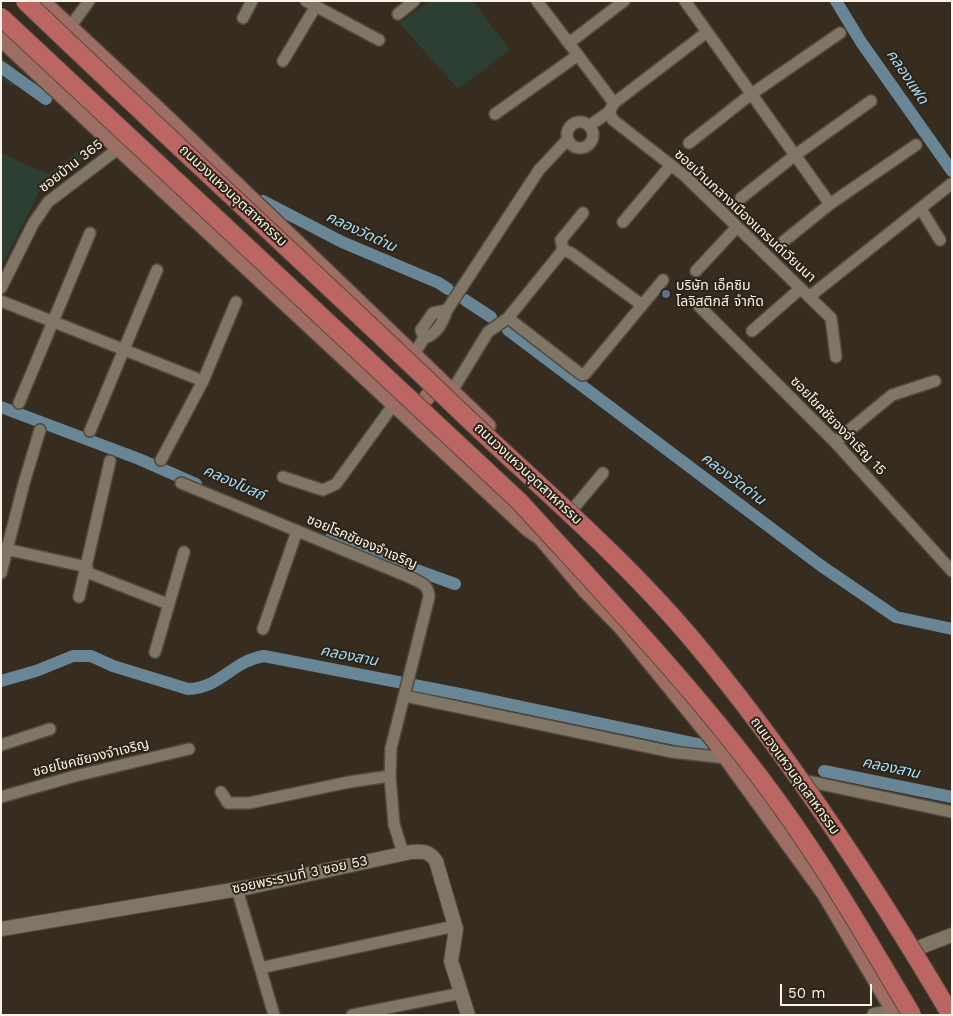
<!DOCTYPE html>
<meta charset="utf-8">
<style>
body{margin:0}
#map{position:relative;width:953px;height:1016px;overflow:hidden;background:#362d20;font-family:"Work Sans",sans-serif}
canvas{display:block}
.frame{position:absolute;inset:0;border:2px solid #f8f2e9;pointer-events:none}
.scale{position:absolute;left:780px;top:984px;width:92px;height:22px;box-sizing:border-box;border:2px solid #f8f2e9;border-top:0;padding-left:6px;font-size:15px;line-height:18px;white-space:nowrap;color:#f8f2e9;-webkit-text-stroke:4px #2c2416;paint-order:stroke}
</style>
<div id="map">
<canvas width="953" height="1016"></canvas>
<div class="frame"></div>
<div class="scale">50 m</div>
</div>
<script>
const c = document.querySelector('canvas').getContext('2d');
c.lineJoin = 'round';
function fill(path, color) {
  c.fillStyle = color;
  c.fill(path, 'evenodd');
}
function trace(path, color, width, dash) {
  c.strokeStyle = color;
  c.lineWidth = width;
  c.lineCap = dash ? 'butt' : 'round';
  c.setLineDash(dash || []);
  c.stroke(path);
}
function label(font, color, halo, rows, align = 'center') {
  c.font = font + ' "Work Sans","Noto Sans Thai",sans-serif';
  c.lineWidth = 4;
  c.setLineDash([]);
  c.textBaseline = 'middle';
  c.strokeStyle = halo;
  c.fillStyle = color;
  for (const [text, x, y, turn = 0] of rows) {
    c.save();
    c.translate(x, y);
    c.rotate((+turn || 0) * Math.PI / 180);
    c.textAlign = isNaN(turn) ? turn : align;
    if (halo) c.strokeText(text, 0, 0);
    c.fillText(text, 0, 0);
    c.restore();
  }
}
fill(new Path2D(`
 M429,1H473L510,50L458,89L399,23Z
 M1,56L21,73L13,87L1,78Z
 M92,141L101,150L58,174L42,186L1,268V153L48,174Z`), '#2d3e32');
trace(new Path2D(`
 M836,1L861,42L952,171
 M1,67L46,99
 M263,201L342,242L439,283L448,289
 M465,300L491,317
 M508,330L820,565L896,617L952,629
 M1,407L139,459L196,484
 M330,539L455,584
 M1,681L36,671L73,656H91L113,666L188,689C221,688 232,661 264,656L460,694L703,745
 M824,771L952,797`), '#688695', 12);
const minor = new Path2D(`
 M306,1L379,40
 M537,1L614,103
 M685,1L830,204
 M398,14L414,1
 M243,18L252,1
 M70,27L89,1
 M707,32L614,103L609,112L613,120L685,176L831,318L836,357
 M566,40H573L624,1
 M283,61L316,6
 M495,114L578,55
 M567 135a13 13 0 1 1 26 0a13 13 0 1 1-26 0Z
 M589,126L609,112
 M689,143L750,95L840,33
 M741,198L794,156L871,101
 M921,209L940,240
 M623,222L671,165
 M784,241L830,204L916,145
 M563,250L571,253L642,305
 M696,271L737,227
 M1,288L33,224L48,202L119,148
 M809,297L951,184
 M1,301L203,381
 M699,306L835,442L952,571
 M508,318L582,375L585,374L663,280
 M752,331L800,289
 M424,338L421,330L433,313L447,310
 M414,354L424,338C437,335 443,322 447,310L539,170L568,139
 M452,391L488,332L508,318L563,250L561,240L583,213
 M19,403L90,233
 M90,431L157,270
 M835,442L892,395L935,381
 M161,460L203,381L236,302
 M283,477L323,490L336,484L394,404
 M181,483L409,577C419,582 429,584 429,597L391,748L390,776L394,824L403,853
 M572,510L603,473
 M1,548L87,567
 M86,572L168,604
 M1,573L24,483L40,430
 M79,597L110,461
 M263,629L297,531
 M155,652L184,552
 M405,696L672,752L726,758
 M1,745L50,729
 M807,781L952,812
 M221,792L228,803H249L349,782L390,776
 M1,797L75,776L189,749
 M237,889L274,1015
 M260,968L455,926
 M352,1015L462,993`);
const tertiary = new Path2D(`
 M1,929L250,887L411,852C423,851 429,851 436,861L456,929L451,961L468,1015
 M918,948L952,935
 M874,1015L894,1012`);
const secondary = new Path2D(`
 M42,1L157,108L488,426
 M1,39L527,528L540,537L584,589L622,628L714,741L824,893L896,1015
 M408,410C422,406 430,396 435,383L432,376`);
trace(minor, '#524a3e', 14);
trace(tertiary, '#524a3e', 16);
trace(secondary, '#524a3e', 18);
trace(minor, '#807666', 11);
trace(tertiary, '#807666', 14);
trace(secondary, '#9e6e65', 15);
const primaryBridge = new Path2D(`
 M25,1C170,140 319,276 464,415C543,490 626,560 696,644C792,759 875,886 951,1015
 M1,17L520,502C610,601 703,697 781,806C829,873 870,944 912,1015`);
trace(primaryBridge, '#524a3e', 20, []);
trace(primaryBridge, '#bc6664', 18);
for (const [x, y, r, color] of [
 [666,294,5,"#5c6f8a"]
]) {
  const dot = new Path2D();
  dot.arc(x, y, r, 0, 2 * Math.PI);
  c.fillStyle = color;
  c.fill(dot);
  trace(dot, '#2c2416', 2);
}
label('14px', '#f8f2e9', '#2c2416', [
 ["ซอยบ้าน 365",71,166,-38],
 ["ถนนวงแหวนอุตสาหกรรม",233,196,43],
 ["ซอยบ้านกลางเมืองแกรนด์เวียนนา",745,216,43],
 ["ซอยโชคชัยจงจำเริญ 15",838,426,46],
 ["ถนนวงแหวนอุตสาหกรรม",528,474,43],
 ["ซอยโรคชัยจงจำเจริญ",362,542,23],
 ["ซอยโชคชัยจงจำเจริญ",91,758,-14],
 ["ถนนวงแหวนอุตสาหกรรม",795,776,54],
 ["ซอยพระรามที่ 3 ซอย 53",300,875,-12]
]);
label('14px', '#f8f2e9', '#2c2416', [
 ["บริษัท เอ็คซิม",676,286],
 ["โลจิสติกส์ จำกัด",676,302]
], 'left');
label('italic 15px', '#a6defc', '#2c2416', [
 ["คลองแฟด",907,77,56],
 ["คลองวัดด่าน",361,232,25],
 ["คลองวัดด่าน",733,479,37],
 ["คลองโบสถ์",234,483,24],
 ["คลองสาน",349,656,11],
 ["คลองสาน",891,768,12]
]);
</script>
